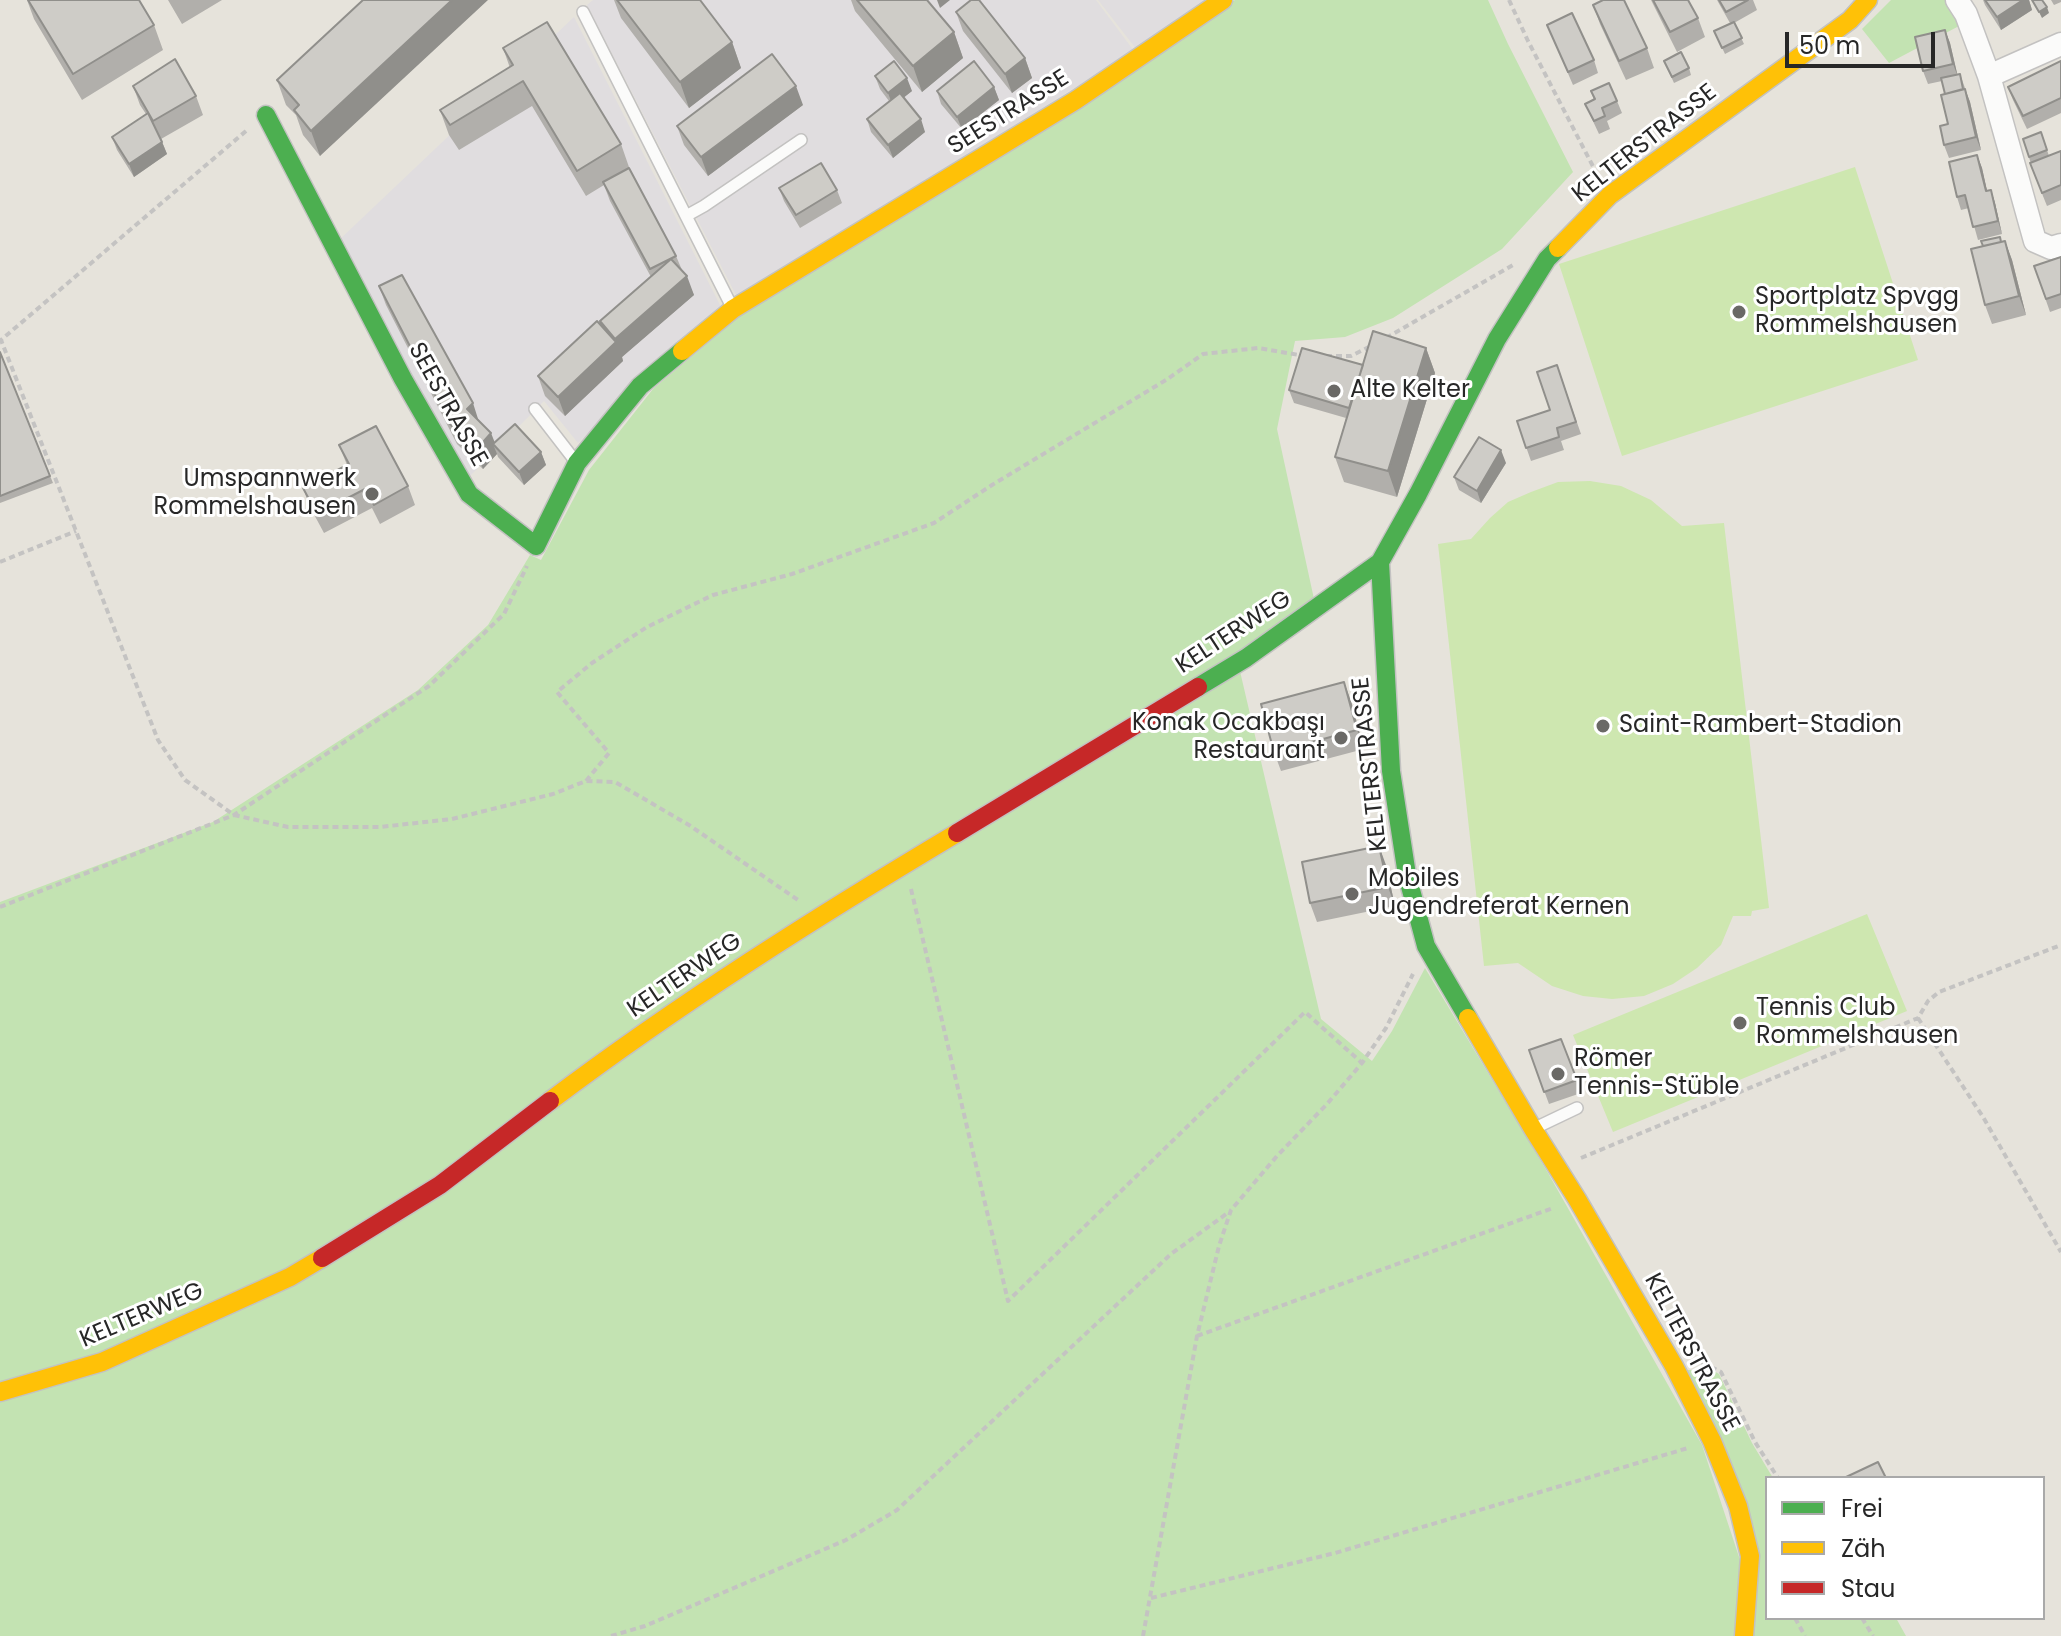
<!DOCTYPE html>
<meta charset="utf-8">
<style>
body{margin:0}
#map{position:relative;width:2061px;height:1636px;overflow:hidden;background:#e6e3db;font-family:Poppins,sans-serif}
canvas{display:block}
.legend{position:absolute;left:1765px;top:1476px;width:280px;height:144px;box-sizing:border-box;background:#fff;border:2px solid #a9a9a9;margin:0;padding:10px 14px;list-style:none;font-size:24px;color:#272727}
.legend li{display:flex;align-items:center;gap:16px;height:40px}
.legend b{width:40px;border:2px solid #a9a9a9}
.scale{position:absolute;left:1785px;top:32px;width:150px;height:36px;box-sizing:border-box;border:4px solid #272727;border-top:0;padding-left:10px;font-size:24px;line-height:28px;white-space:nowrap;color:#272727;-webkit-text-stroke:6px #fff;paint-order:stroke}
</style>
<div id="map">
<canvas width="2061" height="1636"></canvas>
<ul class="legend">
<li><b style="height:10px;background:#4caf50"></b>Frei</li>
<li><b style="height:10px;background:#ffc107"></b>Zäh</li>
<li><b style="height:10px;background:#c62828"></b>Stau</li>
</ul>
<div class="scale">50 m</div>
</div>
<script>
const c = document.querySelector('canvas').getContext('2d');
c.lineJoin = 'round';
function fill(path, color) {
  c.fillStyle = color;
  c.fill(path, 'evenodd');
}
function trace(path, color, width, dash) {
  c.strokeStyle = color;
  c.lineWidth = width;
  c.lineCap = dash ? 'butt' : 'round';
  c.setLineDash(dash || []);
  c.stroke(path);
}
function label(font, color, halo, rows, align = 'center') {
  c.font = font + ' Poppins,sans-serif';
  c.lineWidth = 6;
  c.setLineDash([]);
  c.textBaseline = 'middle';
  c.strokeStyle = halo;
  c.fillStyle = color;
  for (const [text, x, y, turn = 0] of rows) {
    c.save();
    c.translate(x, y);
    c.rotate((+turn || 0) * Math.PI / 180);
    c.textAlign = isNaN(turn) ? turn : align;
    if (halo) c.strokeText(text, 0, 0);
    c.fillText(text, 0, 0);
    c.restore();
  }
}
fill(new Path2D(`
 M593,0H1096L1134,51L737,297L587,5Z
 M1098,0H1210L1137,50Z
 M574,17L721,307L578,443L544,401L469,477L337,242Z`), '#e0dddf');
fill(new Path2D(`
 M1235,0H1488L1508,44L1573,172L1502,249L1393,318L1345,337L1295,341L1277,429L1314,599L1236,654L1321,1019L1372,1061L1392,1031L1425,968L1548,1173L1702,1445L1743,1569L1735,1636H0V902L213,822L418,690L488,625L530,555L541,560L589,470L653,389L742,314Z
 M1891,0H1945L1959,26L1889,63L1862,29Z
 M1686,1370H1712L1719,1374L1752,1443L1773,1478H1767V1618H1896L1906,1636H1753L1758,1555Z`), '#c3e3b2');
fill(new Path2D(`
 M1855,167L1918,360L1622,456L1559,264Z
 M1590,481L1621,486L1651,500L1682,526L1724,523L1769,908L1752,911L1751,916H1733L1721,945L1697,968L1673,984L1644,996L1612,999L1583,996L1552,986L1518,963L1484,966L1438,544L1471,539L1490,518L1508,502L1531,492L1558,482Z
 M1867,914L1907,1011L1613,1132L1573,1035Z`), '#cee7b0');
const lane = new Path2D(`
 M583,12L733,309
 M686,216L704,206L801,140
 M535,409L576,462
 M1533,1129L1577,1108`);
const street = new Path2D(`
 M1957,0L1966,14L1989,76L2035,241L2051,248L2061,245
 M1989,76L2061,44`);
const fast = new Path2D(`
 M266,115L403,379L469,494L536,546L577,463L640,386L682,351
 M1198,687L1246,658L1380,562
 M1468,1018L1426,946L1407,875L1391,771L1380,562L1418,494L1497,339L1547,259L1558,248`);
const slow = new Path2D(`
 M1558,248L1610,195L1850,20L1868,0
 M682,351L733,309L1076,100L1223,0
 M1468,1018L1533,1129L1577,1199L1674,1366L1712,1441L1738,1506L1750,1556L1744,1636
 M550,1101C680,1003 818,916 957,833
 M0,1392L102,1362L290,1277L322,1258`);
const jam = new Path2D(`
 M957,833L1198,687
 M322,1258L440,1185L550,1101`);
trace(lane, '#c3c2c1', 14);
trace(street, '#c3c2c1', 25);
trace(fast, '#c3c2c1', 21);
trace(slow, '#c3c2c1', 21);
trace(jam, '#c3c2c1', 21);
trace(new Path2D(`
 M1509,0L1528,41L1598,176
 M246,131L1,340L158,740L185,780L234,815L288,827H380L452,819L553,794L586,781L615,782L689,825L798,900
 M1386,338L1513,265
 M1326,356H1351L1371,346
 M0,562L76,531
 M586,781L609,753L557,692L592,663L647,627L713,595L792,574L934,523L992,485L1166,380L1203,354L1258,348L1305,356
 M911,889L1008,1301L1305,1012L1362,1063
 M0,907L234,815L429,686L504,614L527,566
 M1918,1018L1983,1117L2061,1252
 M1581,1158L1918,1018L1928,1001L1939,992L2061,945
 M1197,1336L1553,1208
 M1701,1365L1711,1367L1721,1372L1755,1442L1778,1478
 M1151,1598L1335,1553L1688,1448
 M1795,1618L1805,1636
 M1862,1618L1873,1636
 M611,1636L645,1626L846,1540L897,1510L1171,1254L1229,1212
 M1143,1636L1197,1336L1219,1246L1231,1210L1277,1156L1327,1104L1362,1063L1386,1028L1413,974`), '#c4c3c2', 4, [6, 4]);
trace(lane, '#fbfbfa', 11);
trace(street, '#fbfbfa', 22);
trace(fast, '#4caf50', 18);
trace(slow, '#ffc107', 18);
trace(jam, '#c62828', 18);
fill(new Path2D(`
 M27,0H139L154,25L163,50L82,100L34,19Z
 M168,0H222L182,24Z
 M363,0L320,156L303,135L296,115L286,105L277,80Z
 M614,0H700L732,42L741,68L689,108L621,18Z
 M851,0H927L954,32L963,58L922,92L855,11Z
 M1651,0H1688L1698,18L1705,37L1677,52Z
 M1717,0H1753L1757,10L1734,23L1744,44L1725,54L1714,31L1730,23Z
 M1983,0H2029L2032,10L2001,30L1985,5Z
 M2051,0H2061V2L2054,5Z
 M1593,5L1647,48L1654,68L1626,80L1600,24Z
 M956,12L1025,58L1032,78L1012,93L963,31Z
 M1547,25L1594,60L1598,73L1573,85Z
 M1945,30L1950,43L1957,74H1960L1970,102L1981,150L1949,158L1944,145L1948,124L1945,94L1942,81L1928,84L1923,71Z
 M503,48L621,144L630,170L676,256L682,270L694,295L622,357L623,361L565,416L545,396L538,376L602,327L600,321L651,277L610,201L604,185L586,196L532,106L459,150L449,135L440,110L510,68Z
 M1664,61L1689,68L1691,75L1674,83Z
 M2061,61V113L2027,129L2013,100L2008,87Z
 M875,76L912,91L903,98L925,132L893,158L871,132L867,119L889,101L880,89Z
 M133,86L196,96L203,115L161,139L167,154L134,177L117,150L112,137L146,114L140,105Z
 M994,87L999,100L962,129L941,104L937,91Z
 M1591,91L1617,101L1622,113L1607,121L1610,129L1599,134L1585,104L1594,100Z
 M803,105L708,176L684,145L677,126Z
 M2041,132L2049,156L2061,151V200L2047,206L2035,176L2023,139Z
 M1977,155L1982,168L1987,191L1991,190L1995,203L2002,234L1978,240L1969,208L1961,210L1957,197Z
 M779,188L837,190L842,203L800,228L784,201Z
 M2005,241L2012,260L2026,315L1992,324L1985,305L2001,242Z
 M2061,257V308L2050,312L2034,266Z
 M379,286L495,443L541,452L546,465L524,485L498,457L497,454L483,469L457,444L386,305Z
 M1426,348L1435,373L1397,497L1344,482L1335,457L1346,418L1294,403L1289,390L1363,365Z
 M0,352L53,483L0,503Z
 M1557,365L1581,434L1561,441L1564,450L1531,461L1517,421L1550,410Z
 M339,445L408,486L415,505L380,524L372,508L324,533L310,507L303,488L347,465Z
 M1506,463L1481,503L1459,490L1454,477Z
 M1351,701L1364,749L1281,771L1274,752Z
 M1386,865L1395,906L1317,922L1310,903Z
 M1561,1039L1581,1093L1549,1104L1529,1050Z`), '#b1afab');
fill(new Path2D(`
 M452,0H488L320,156L311,131Z
 M937,0H950L940,8Z
 M2023,0H2029L2032,10L2001,30L1997,17Z
 M2047,7L2049,13L2042,18L2039,12Z
 M1945,30L1950,43L1958,77L1953,64Z
 M954,32L963,58L922,92L913,66Z
 M732,42L741,68L689,108L680,82Z
 M1025,58L1032,78L1012,93L1005,74Z
 M907,78L912,91L893,106L888,93Z
 M796,86L803,105L708,176L701,157Z
 M994,87L999,100L962,129L957,117Z
 M1965,89L1970,102L1981,150L1976,137Z
 M921,119L925,132L893,158L888,145Z
 M162,142L167,154L134,177L129,164Z
 M1977,155L1982,168L1990,204L1986,191Z
 M1991,190L1995,203L2002,234L1998,221Z
 M2005,241L2012,260L2026,315L2019,296Z
 M687,276L694,295L622,357L623,361L565,416L558,397L616,342L615,339Z
 M1426,348L1435,373L1397,497L1388,471Z
 M473,403L479,422L467,409Z
 M491,433L497,448L493,444L497,454L483,469L476,450Z
 M1501,450L1506,463L1481,503L1477,491Z
 M541,452L546,465L524,485L519,472Z
 M1344,682L1351,701L1364,749L1357,730Z
 M1379,846L1386,865L1395,906L1388,887Z`), '#908f8b');
const building = new Path2D(`
 M28,0H139L154,25L73,74Z
 M363,0H452L311,131L294,110L299,105L277,80Z
 M617,0H700L732,42L680,82Z
 M857,0H927L954,32L913,66Z
 M971,0H979L1025,58L1005,74L956,12Z
 M1603,0H1624L1647,48L1619,61L1593,5Z
 M1653,0H1688L1698,18L1670,32Z
 M1719,0H1748L1726,12Z
 M1985,0H2023L1997,17Z
 M2032,0H2042L2047,7L2039,12Z
 M1572,13L1594,60L1568,72L1547,25Z
 M547,22L621,144L577,171L523,81L450,125L440,110L513,65L503,48Z
 M1734,22L1742,38L1722,48L1714,31Z
 M1945,30L1953,64L1923,71L1915,37Z
 M1681,52L1689,68L1672,77L1664,61Z
 M772,54L796,86L701,157L677,126Z
 M175,59L196,96L153,121L133,86Z
 M894,61L907,78L888,93L875,76Z
 M974,61L994,87L957,117L937,91Z
 M2061,61V98L2023,116L2008,87Z
 M1960,74L1963,89L1945,94L1941,78Z
 M1609,83L1617,101L1602,108L1605,116L1594,121L1585,104L1595,99L1591,91Z
 M1965,89L1976,137L1944,145L1940,126L1948,124L1941,95Z
 M900,93L921,119L888,145L867,119Z
 M148,113L162,142L129,164L112,137Z
 M2041,132L2047,150L2029,157L2023,139Z
 M2061,151V185L2042,193L2030,163Z
 M1977,155L1986,191L1991,190L1998,221L1973,227L1965,195L1957,197L1949,162Z
 M821,163L837,190L796,215L779,188Z
 M629,168L676,256L650,269L603,182Z
 M2000,237L2001,242L1983,246L1981,241Z
 M2005,241L2019,296L1985,305L1971,249Z
 M2061,257V294L2046,299L2034,266Z
 M671,259L687,276L615,339L600,321Z
 M402,275L473,403L467,409L491,433L476,450L450,424L379,286Z
 M597,321L616,342L558,397L538,376Z
 M1373,331L1426,348L1388,471L1335,457Z
 M1302,348L1363,365L1349,408L1289,390Z
 M0,352L50,476L0,496Z
 M1557,365L1576,422L1557,428L1559,437L1526,448L1517,421L1550,410L1537,372Z
 M515,424L541,452L519,472L493,444Z
 M376,426L408,486L374,505L365,489L317,514L303,488L349,464L339,445Z
 M1479,437L1501,450L1477,491L1454,477Z
 M1344,682L1357,730L1274,752L1261,704Z
 M1379,846L1388,887L1310,903L1302,862Z
 M1561,1039L1577,1080L1544,1092L1529,1050Z
 M1878,1462L1886,1478H1844Z`);
fill(building, '#ceccc7');
trace(building, '#908f8b', 2);
for (const [x, y, r, color] of [
 [1739,312,8,"#6a6966"],
 [1334,391,8,"#6a6966"],
 [372,494,8,"#6a6966"],
 [1603,726,8,"#6a6966"],
 [1341,738,8,"#6a6966"],
 [1352,894,8,"#6a6966"],
 [1740,1023,8,"#6a6966"],
 [1558,1074,8,"#6a6966"]
]) {
  const dot = new Path2D();
  dot.arc(x, y, r, 0, 2 * Math.PI);
  c.fillStyle = color;
  c.fill(dot);
  trace(dot, '#fff', 3);
}
label('24px', '#272727', '#fff', [
 ["SEESTRASSE",1009,113,-32],
 ["KELTERSTRASSE",1645,144,-38],
 ["SEESTRASSE",447,405,61],
 ["KELTERWEG",1234,633,-33],
 ["KELTERSTRASSE",1371,764,-96],
 ["KELTERWEG",685,976,-34],
 ["KELTERWEG",142,1316,-23],
 ["KELTERSTRASSE",1691,1353,62]
]);
label('24px', '#272727', '#fff', [
 ["Sportplatz Spvgg",1755,298],
 ["Rommelshausen",1755,326],
 ["Alte Kelter",1350,391],
 ["Umspannwerk",356,480,"right"],
 ["Rommelshausen",356,508,"right"],
 ["Konak Ocakbaşı",1325,724,"right"],
 ["Restaurant",1325,752,"right"],
 ["Saint-Rambert-Stadion",1619,726],
 ["Mobiles",1368,880],
 ["Jugendreferat Kernen",1368,908],
 ["Tennis Club",1756,1009],
 ["Rommelshausen",1756,1037],
 ["Römer",1574,1060],
 ["Tennis-Stüble",1574,1088]
], 'left');
</script>
